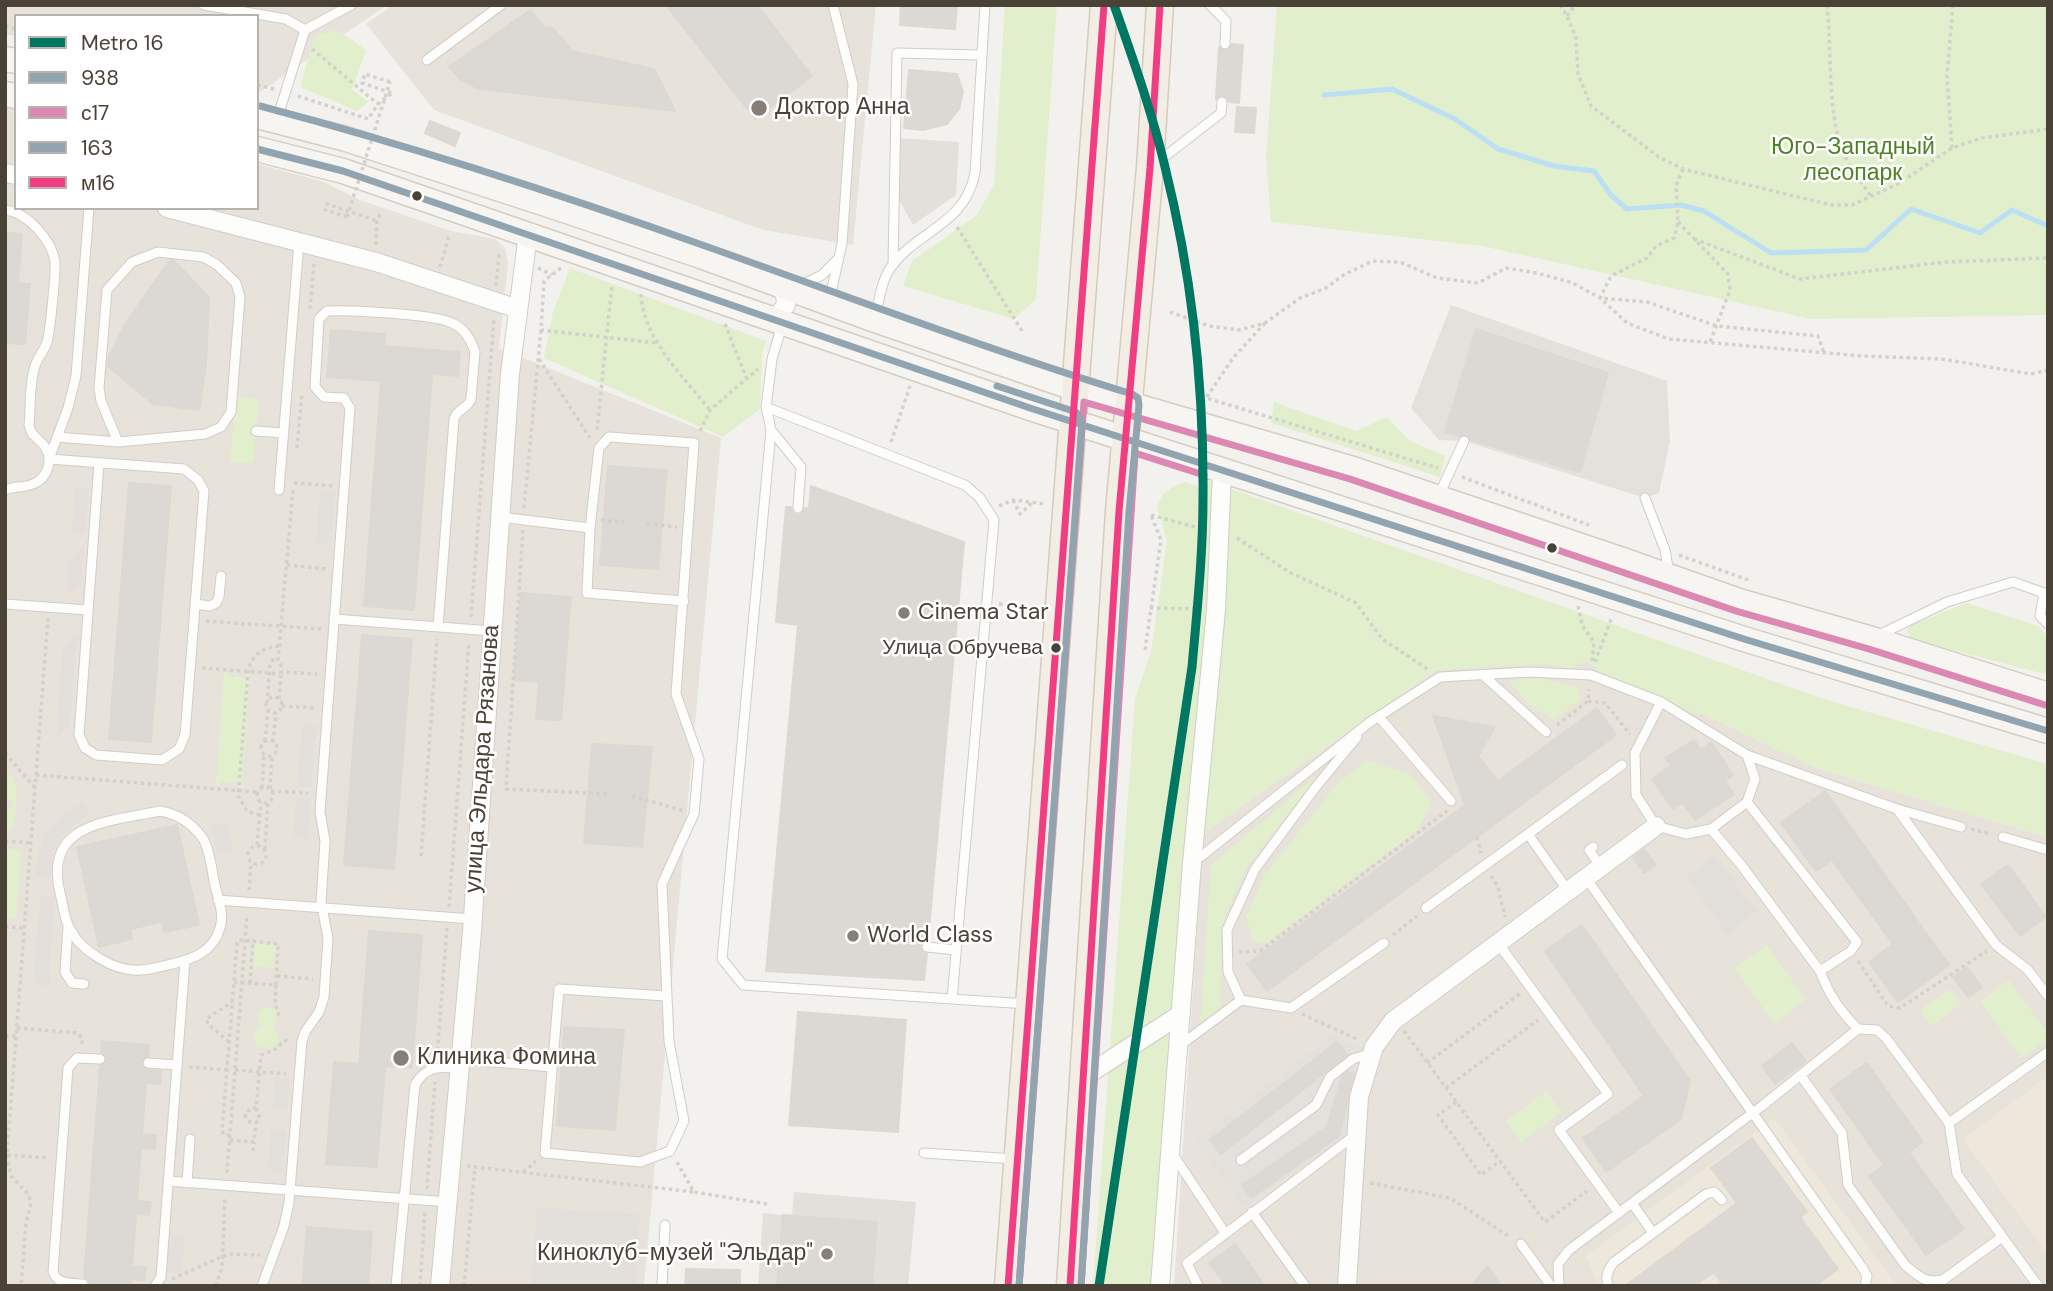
<!DOCTYPE html>
<meta charset="utf-8">
<style>
body{margin:0}
#map{position:relative;width:2053px;height:1291px;overflow:hidden;background:#f3f1ed;font-family:"DM Sans",sans-serif}
canvas{display:block}
.frame{position:absolute;inset:0;border:7px solid #4b4237;pointer-events:none}
.legend{position:absolute;left:14px;top:14px;width:245px;height:196px;box-sizing:border-box;background:#fff;border:2px solid #b7b3af;margin:0;padding:9px 12px;list-style:none;font-size:21px;color:#4b4237}
.legend li{display:flex;align-items:center;gap:14px;height:35px}
.legend b{width:35px;border:2px solid #b7b3af}
</style>
<div id="map">
<canvas width="2053" height="1291"></canvas>
<div class="frame"></div>
<ul class="legend">
<li><b style="height:9px;background:#007763"></b>Metro 16</li>
<li><b style="height:9px;background:#92a4af"></b>938</li>
<li><b style="height:9px;background:#db88b3"></b>с17</li>
<li><b style="height:9px;background:#92a4af"></b>163</li>
<li><b style="height:9px;background:#f13e82"></b>м16</li>
</ul>
</div>
<script>
const c = document.querySelector('canvas').getContext('2d');
c.lineJoin = 'round';
function fill(path, color) {
  c.fillStyle = color;
  c.fill(path, 'evenodd');
}
function trace(path, color, width, dash) {
  c.strokeStyle = color;
  c.lineWidth = width;
  c.lineCap = dash ? 'butt' : 'round';
  c.setLineDash(dash || []);
  c.stroke(path);
}
function label(font, color, halo, rows, align = 'center') {
  c.font = font + ' "DM Sans",sans-serif';
  c.lineWidth = 5;
  c.setLineDash([]);
  c.textBaseline = 'middle';
  c.strokeStyle = halo;
  c.fillStyle = color;
  for (const [text, x, y, turn = 0] of rows) {
    c.save();
    c.translate(x, y);
    c.rotate((+turn || 0) * Math.PI / 180);
    c.textAlign = isNaN(turn) ? turn : align;
    if (halo) c.strokeText(text, 0, 0);
    c.fillText(text, 0, 0);
    c.restore();
  }
}
fill(new Path2D(`
 M5,5H387L257,94V16H16V36L5,34Z
 M393,5H876L853,245L763,230L434,110L366,24Z
 M5,108L16,109V208H257V164L324,182L360,200L451,231L495,239L505,248L508,264L499,348L721,438L644,1286H5Z
 M1588,663L1636,682L1817,768L2048,837V1286H1174L1203,833L1436,670L1528,664Z`), '#e8e3da');
fill(new Path2D(`
 M1451,305L1667,381L1670,441L1659,493L1645,498L1464,441L1439,440L1411,408Z
 M1332,1035L1366,1050L1345,1137L1245,1207L1196,1141Z`), '#e4e0db');
fill(new Path2D(`
 M2048,1076V1255L1963,1139Z
 M1774,1118L1897,1286H1598L1586,1256Z`), '#eee8dc');
fill(new Path2D(`
 M1005,5H1057L1036,299L1014,319L903,286L912,261L976,216L994,185Z
 M1277,5H2048V315L1811,319L1482,246L1271,222L1266,157Z
 M336,29L366,50L352,90L369,102L357,111L300,87L314,38Z
 M570,268L766,341L762,353L760,409L723,437L544,358L553,312Z
 M236,397L259,399L253,463L230,461Z
 M1274,402L1356,431L1387,417L1409,440L1445,456L1440,477L1271,423Z
 M1203,479L1827,700L2048,764V837L1817,768L1701,713L1700,715L1595,673L1597,666L1588,663H1576L1574,669L1547,664L1436,670L1203,833L1153,1286H1093L1135,699L1151,652L1167,541L1157,506L1163,494L1174,486L1185,482L1200,487Z
 M1966,603L2038,626L2048,637V675L1911,639L1907,631L1909,626Z
 M224,672L229,673V678L238,676L245,679L246,674H250L242,787H237V781L228,783L221,779L220,786L216,785Z
 M1538,678L1577,687L1581,700L1554,719L1530,706L1509,681Z
 M1366,761L1409,773L1432,802L1417,831L1267,943L1254,941L1246,917L1266,873L1339,782Z
 M1320,773L1247,866L1221,927L1220,1009L1200,1026L1211,865Z
 M6,774L12,776L17,790L14,828H5V808H12V800H5Z
 M5,850L21,851L16,918L5,917Z
 M255,943L276,945L274,968L253,966Z
 M1767,945L1806,1000L1774,1023L1734,968Z
 M2009,980L2048,1034V1039L2021,1058L1980,1001Z
 M1950,989L1961,1004L1931,1026L1920,1010Z
 M267,1007C278,1008 281,1018 273,1026L279,1035L276,1044L267,1049L257,1046L253,1036L261,1025L257,1019L258,1012Z
 M1547,1091L1562,1112L1521,1142L1506,1121Z`), '#e2efcc');
fill(new Path2D(`
 M898,138L959,142L956,195L913,225L894,191Z
 M75,487L89,488L85,533L72,532Z
 M320,490L335,491L331,544L316,542Z
 M84,546L81,586L67,595L69,559Z
 M77,634L70,725L56,739L63,647Z
 M302,725L317,726L312,788L297,787Z
 M296,797L311,798L308,838L293,837Z
 M83,803L89,815L75,824L58,841L53,851L51,877L36,876L38,853L47,831L64,813Z
 M227,822L233,849L216,853L210,826Z
 M1715,855L1757,912L1727,934L1686,877Z
 M40,895L55,896L49,974L52,982L41,987L34,973Z
 M275,1077L290,1078L288,1108L273,1107Z
 M271,1129L286,1130L283,1171L268,1170Z
 M794,1192L916,1202L908,1286H872L877,1222L792,1215Z
 M537,1207L640,1215L635,1286H531Z
 M763,1213L783,1215L777,1286H758Z
 M170,1235L185,1236L182,1274L167,1272Z`), '#e3e0dc');
trace(new Path2D(`
 M1324,95L1392,89L1455,119L1498,149L1554,166L1594,171L1611,195L1627,209L1681,205L1704,211L1771,253L1866,250L1911,209L1980,233L2012,210L2048,226`), '#bbe0f3', 5);
const building = new Path2D(`
 M666,5H757L812,76L755,119Z
 M901,5H957L955,29L900,25Z
 M530,10L544,27L553,28L572,51L654,69L675,111L479,89L460,79L449,67Z
 M1232,44L1243,45L1239,103L1229,102L1223,95L1216,99L1219,47L1228,50Z
 M909,70L957,74L963,92L959,109L947,124L923,130L904,128Z
 M1237,107L1256,108L1254,133L1235,132Z
 M430,121L460,133L455,146L425,133Z
 M5,232L22,234L18,283L30,284L25,344L5,343Z
 M170,260L174,261L209,297L206,366L199,410L153,404L108,366L109,357L125,324Z
 M1476,329L1608,373L1580,472L1471,440L1466,434L1459,436L1445,432Z
 M331,330L385,334L384,346L460,352L458,376L432,374L414,610L364,606L381,381L327,377Z
 M608,466L667,470L658,569L600,565Z
 M129,483L171,486L151,742L109,739Z
 M811,486L964,542L928,940L922,942L920,947L922,952L927,954L924,980L766,971L798,625L776,622L786,507H791L792,512L797,515L802,514L805,508L809,509Z
 M521,593L571,597L561,720L536,719L539,682L514,680Z
 M362,635L412,639L394,869L344,865Z
 M1597,708L1616,735L1267,991L1247,964L1465,805L1433,716L1495,727L1478,756L1498,781Z
 M1694,740L1701,750L1711,742L1733,775L1725,781L1734,794L1695,820L1683,803L1673,809L1652,779L1671,766L1665,758Z
 M592,744L652,747L642,847L584,843Z
 M1825,791L1949,965L1898,1002L1869,962L1893,944L1832,860L1816,871L1781,823Z
 M177,825L199,925L164,932L162,922L130,929L132,939L99,947L77,847Z
 M1644,849L1656,865L1644,873L1633,858Z
 M2008,865L2046,917L2020,936L1981,884Z
 M1582,925L1690,1081L1681,1119L1606,1172L1583,1138L1644,1096L1545,951Z
 M369,931L422,935L412,1068L385,1066L377,1167L326,1164L334,1062L359,1064Z
 M1967,967L1982,988L1968,997L1953,977Z
 M798,1012L906,1020L898,1132L789,1125Z
 M564,1027L624,1030L615,1130L557,1126Z
 M102,1041L149,1045L148,1056L143,1059L141,1065L147,1070L161,1071L160,1084L146,1083L142,1134L156,1135L155,1149L141,1148L137,1201L151,1202L149,1215L136,1214L132,1266L146,1267L144,1280L131,1279L130,1286H90L89,1280L84,1277L100,1066L107,1060L106,1055L101,1052Z
 M1337,1042L1347,1055L1221,1154L1210,1140Z
 M1792,1043L1806,1061L1775,1084L1762,1066Z
 M1867,1063L1923,1142L1909,1152L1964,1229L1926,1255L1869,1176L1884,1165L1830,1089Z
 M1347,1072L1354,1074L1339,1136L1251,1198L1242,1185L1327,1127L1342,1076Z
 M1752,1138L1807,1212L1800,1217L1838,1269L1815,1286H1724L1714,1272L1694,1286H1625L1737,1203L1711,1168Z
 M783,1215L877,1222L872,1286H777Z
 M307,1227L372,1232L368,1286H302Z
 M1235,1244L1265,1286H1226L1209,1263Z
 M1488,1266L1501,1286H1471Z
 M686,1269L740,1270V1286H685Z`);
fill(building, '#dcd8d3');
trace(building, '#dcd8d2', 2);
const service = new Path2D(`
 M204,5L286,19L305,30L277,119
 M1210,5L1226,21L1225,44
 M305,30L351,5
 M427,60L501,5
 M1154,165L1221,113L1222,102
 M89,208L76,376L68,408L49,459L184,469L198,480L204,491L185,735L179,749L162,760L96,755L85,748L79,735L99,463
 M5,210C27,212 52,240 55,262C56,272 50,333 47,342C44,351 38,357 35,366C29,384 31,406 29,425C31,437 39,438 45,447C54,460 47,479 33,484C24,488 14,486 5,490
 M893,265L897,53L981,55
 M797,287L822,275L837,260
 M829,301L842,244L853,84L833,5
 M875,318C879,302 881,281 891,267C918,230 965,225 975,173L985,5
 M782,325L772,359L766,407L965,485L980,498L994,520L952,999L1027,1004
 M766,407L771,430L722,959L743,985L952,999
 M771,430L801,467L798,508
 M256,431L284,433
 M57,437L118,442L205,434L221,427L231,412L240,297L236,283L216,264L203,257L158,252L132,262L107,290L99,388L101,401L118,442
 M279,490L299,242
 M1438,497L1464,441
 M1645,498L1665,550L1669,574
 M500,517L590,528L599,448L609,437L694,443L676,694L699,759L694,814L662,884L669,1041L684,1121L670,1151L640,1162L545,1153L559,989L666,996
 M590,528L587,593L684,601
 M5,604L87,610
 M195,604L210,606L216,603L219,597L221,576
 M334,619L492,631
 M1879,635L1947,602L2013,582L2044,593L2040,616L2048,624
 M1483,675L1546,732
 M1661,702L1635,753L1636,795L1656,826L1686,834L1711,829L1747,802
 M1379,717L1451,801
 M1357,737L1315,788L1255,869L1227,930L1228,972L1241,1000L1291,1008L1384,943
 M1747,755L1755,779L1747,802L1857,942L1851,951L1820,971C1829,995 1840,1011 1858,1029
 M1897,809L1996,945L2028,970L2048,996
 M160,811C179,814 193,824 204,840C210,853 212,868 214,881C217,896 225,914 220,928C213,952 193,959 172,964C162,966 151,970 140,970C115,972 81,951 70,929C64,919 63,904 60,893C43,822 109,822 160,811Z
 M1711,829L1742,866L1820,971
 M2003,837L2048,850
 M1593,847L1589,850L1601,867
 M1194,862L1370,722L1440,677L1529,672L1591,675L1661,702L1747,755L1897,809L1961,827
 M1586,878L1862,1267L1867,1276L1865,1286
 M1568,891L1528,834L1622,765
 M218,900L472,919
 M1426,908L1528,834
 M68,926L65,972L72,983L84,984
 M1498,943L1608,1094L1559,1130L1619,1213
 M927,947L956,950
 M1178,1047L1241,1000
 M461,1059L552,1067
 M148,1063L177,1065
 M1801,1076L1842,1133L1848,1185L1905,1265C1918,1276 1925,1284 1943,1280L2002,1237
 M1949,1123L2048,1052
 M924,1153L1015,1159
 M1172,1153L1225,1233
 M1241,1160L1316,1105L1330,1077L1353,1059L1372,1053
 M168,1181L449,1202
 M187,1183L190,1139
 M1632,1203L1653,1233
 M1252,1212L1305,1286
 M1521,1244L1551,1286
 M83,1284C71,1283 58,1285 53,1272L68,1068L77,1058L100,1059
 M155,1286L161,1277L185,961
 M262,1286L284,1226L289,1203L302,1041L305,1032L319,1012L324,997L328,938L321,902L325,841L320,812L350,408L344,398L324,397L315,387L319,319L327,311C348,310 435,314 452,323C464,328 471,340 475,352L471,399C468,409 457,408 454,419L438,627
 M396,1286L415,1085C426,1065 440,1067 460,1068
 M662,1286L665,1225
 M1198,1286L1187,1263L1355,1135
 M1559,1286L1558,1264L1569,1250L1762,1106L1858,1029L1877,1030L1886,1038L1949,1123L1957,1174L2038,1286
 M1608,1286C1605,1276 1608,1270 1614,1262L1706,1194L1714,1192L1722,1200`);
const minor = new Path2D(`
 M5,173L16,175
 M167,208L376,262L518,309
 M763,316L778,315L786,305L785,293L774,283
 M1084,1077L1181,1014
 M440,1286L472,932L510,374L528,234
 M1160,1286L1192,863L1216,610L1222,471
 M1347,1286L1359,1097L1374,1047L1393,1021L1656,826`);
const secondary = new Path2D(`
 M5,59L16,61
 M5,94L16,96
 M257,116L346,139L546,204L701,256L875,320L1074,388L1353,469L1623,560L1739,601L1872,639L2048,695
 M257,149L343,171L1030,408L1744,639L2048,731`);
const primary = new Path2D(`
 M1008,1286L1104,5
 M1070,1286L1119,511L1150,168L1160,5`);
trace(service, '#d0cdc9', 11);
trace(minor, '#d0cdc9', 20);
trace(secondary, '#d3cec3', 27);
trace(primary, '#d7ccb9', 29);
trace(new Path2D(`
 M1560,5L1567,16L1576,38L1578,74L1591,106L1659,157L1683,169L1831,205H1852L1898,184L1952,148L1982,138L2048,129
 M1827,5C1832,51 1827,108 1842,150C1848,166 1861,182 1871,196
 M1567,16L1575,5
 M5,26L16,29
 M312,49L378,104
 M390,82L365,74L362,83L392,93
 M257,85L274,89
 M298,96L368,119L378,104L392,93
 M1952,148L1947,75L1953,5
 M1683,169L1676,186L1678,222L1674,238L1656,246L1647,258L1611,276L1600,298L1647,302L1717,326L1818,336L1824,353
 M347,217L325,210L327,204L377,221
 M1678,222L1728,274L1730,290L1710,342
 M957,227L1022,331
 M1694,239L1800,279L1946,262L2048,258
 M376,245L377,221L381,212
 M440,267L449,236
 M538,268L552,275
 M561,268L544,281L541,330L657,343
 M496,286L499,253
 M641,294C643,339 683,376 710,410
 M310,309L314,264
 M1170,312L1209,326L1239,330L1265,323L1300,298L1326,288L1345,274L1373,261L1400,262L1437,278L1478,283L1506,268L1537,273L1573,283L1600,298L1627,323L1669,339L1862,356L1942,359L2031,374L2048,370
 M1265,323L1233,358L1206,398L1438,468
 M725,324L746,377
 M539,359L590,438
 M597,430L612,284
 M700,431L710,410L758,369
 M891,442L910,386
 M297,448L302,393
 M1462,477L1589,525
 M294,483L334,486
 M293,490L278,660L281,665V672L317,674
 M1013,500L1020,514L1033,502
 M999,506L1013,500L1046,504
 M524,508L541,330
 M1151,515L1203,529
 M601,520L624,522
 M647,524L677,527
 M523,530L506,789L608,794
 M1237,538L1289,572L1356,603L1382,639L1429,670
 M1679,555L1751,581
 M287,565L326,569
 M999,604L1037,608
 M1578,606L1582,625L1594,642L1592,664
 M1150,608L1200,609
 M471,617L494,318
 M48,618L7,1155L49,1158
 M206,621L321,629
 M1145,650L1161,540L1151,515
 M1595,662L1612,617
 M202,668L280,674
 M266 705a8 8 0 1 1 16 0a8 8 0 1 1-16 0Z
 M279,699L281,674
 M1588,701L1605,703L1630,734
 M267,703L270,664L273,660H278
 M282,706L315,708
 M1557,725L1588,701L1589,689
 M261 748a8 8 0 1 1 16 0a8 8 0 1 1-16 0Z
 M265,741L268,710
 M273,742L276,713
 M5,753L35,788
 M36,775L258,792
 M257 795a8 8 0 1 1 16 0a8 8 0 1 1-16 0Z
 M262,788L264,754
 M270,789L272,755
 M271,791L308,793
 M632,796L684,811
 M260,815L247,811L238,796L248,672C251,655 263,647 280,646
 M1971,829L1991,834
 M1477,837L1481,853
 M5,841L31,843
 M257,845L261,802
 M248 855a9 9 0 1 1 18 0a9 9 0 1 1-18 0Z
 M265,849L268,802
 M421,856L437,639
 M1491,876L1498,887L1505,917
 M249,890L251,862
 M449,907L469,642
 M5,927L24,928
 M1393,935L1417,916
 M1239,952L1260,951L1447,811
 M1858,961L1888,1006L1900,1008L1987,951
 M277,976L313,979
 M234,982L276,985L278,944L253,941L250,983
 M276,985L275,1004L280,1018
 M1302,1014L1359,1040
 M17,1028L78,1033L82,1038V1045
 M1404,1031L1545,1222L1587,1191
 M5,1036H16
 M229,1042L208,1024L206,1019L232,1002
 M437,1057L447,928
 M1427,1063L1521,993
 M189,1067L227,1070
 M235,1070L286,1074
 M1446,1088L1538,1020
 M1456,1102L1438,1115L1481,1175L1500,1161
 M256,1108L260,1118L256,1122H250L245,1115L251,1108H256L261,1055L276,1049L284,1041L289,1040
 M230,1135H224L222,1131L237,943L239,940L253,941
 M230,1140L254,1142L256,1122
 M253,1151L254,1142
 M7,1155L11,1176L28,1194L31,1203L26,1223L21,1286
 M677,1162L694,1192L767,1204
 M467,1166L694,1192
 M523,1172L536,1161
 M227,1173L247,916
 M1370,1183L1450,1198L1510,1237
 M427,1189L435,1082
 M172,1279L228,1254L260,1255
 M216,1286L222,1267L225,1198
 M420,1286L425,1211
 M464,1286L475,1166`), '#d3d1cb', 3.5, [3.5, 3.5]);
trace(service, '#fdfdfc', 9);
trace(minor, '#fdfdfc', 18);
trace(secondary, '#f7f5f1', 24);
trace(primary, '#f2eee5', 26);
trace(new Path2D(`
 M347,217L390,82`), '#d3d1cb', 3.5, [3.5, 3.5]);
trace(new Path2D(`
 M257,149L343,171L1030,408L1744,639L2048,731`), '#92a4af', 7);
trace(new Path2D(`
 M1019,1286L1084,402L1350,479L1736,611L1869,649L2045,705
 M1081,1286L1135,453L1204,475`), '#db88b3', 7);
trace(new Path2D(`
 M260,106C411,146 560,194 708,247C849,297 989,350 1132,394L1138,398L1139,405L1129,512L1081,1286
 M997,386L1076,412L1082,422L1019,1286`), '#92a4af', 7);
trace(new Path2D(`
 M1008,1286L1104,5
 M1070,1286L1119,511L1150,168L1160,5`), '#f13e82', 7);
trace(new Path2D(`
 M1099,1286L1192,667C1197,611 1203,554 1203,498C1204,387 1192,275 1165,167C1152,112 1133,59 1114,5`), '#007763', 9);
for (const [x, y, r, color] of [
 [759,108,9,"#867f77"],
 [417,196,6,"#4b4237"],
 [1552,548,6,"#4b4237"],
 [904,613,7,"#867f77"],
 [1056,648,6,"#4b4237"],
 [853,936,7,"#867f77"],
 [401,1058,9,"#867f77"],
 [827,1254,7,"#867f77"]
]) {
  const dot = new Path2D();
  dot.arc(x, y, r, 0, 2 * Math.PI);
  c.fillStyle = color;
  c.fill(dot);
  trace(dot, '#fff', 2.5);
}
label('21px', '#4b4237', '#fff', [
 ["Улица Обручева",1043,648]
], 'right');
label('23px', '#4b4237', '#fff', [
 ["Доктор Анна",775,108],
 ["Cinema Star",918,613],
 ["World Class",867,936],
 ["Клиника Фомина",417,1058],
 ["Киноклуб-музей \"Эльдар\"",813,1254,"right"]
], 'left');
label('23px', '#4e8325', '#fff', [
 ["Юго-Западный",1853,148],
 ["лесопарк",1853,174]
]);
label('23px', '#4b4237', '#fff', [
 ["улица Эльдара Рязанова",483,759,-86]
]);
</script>
